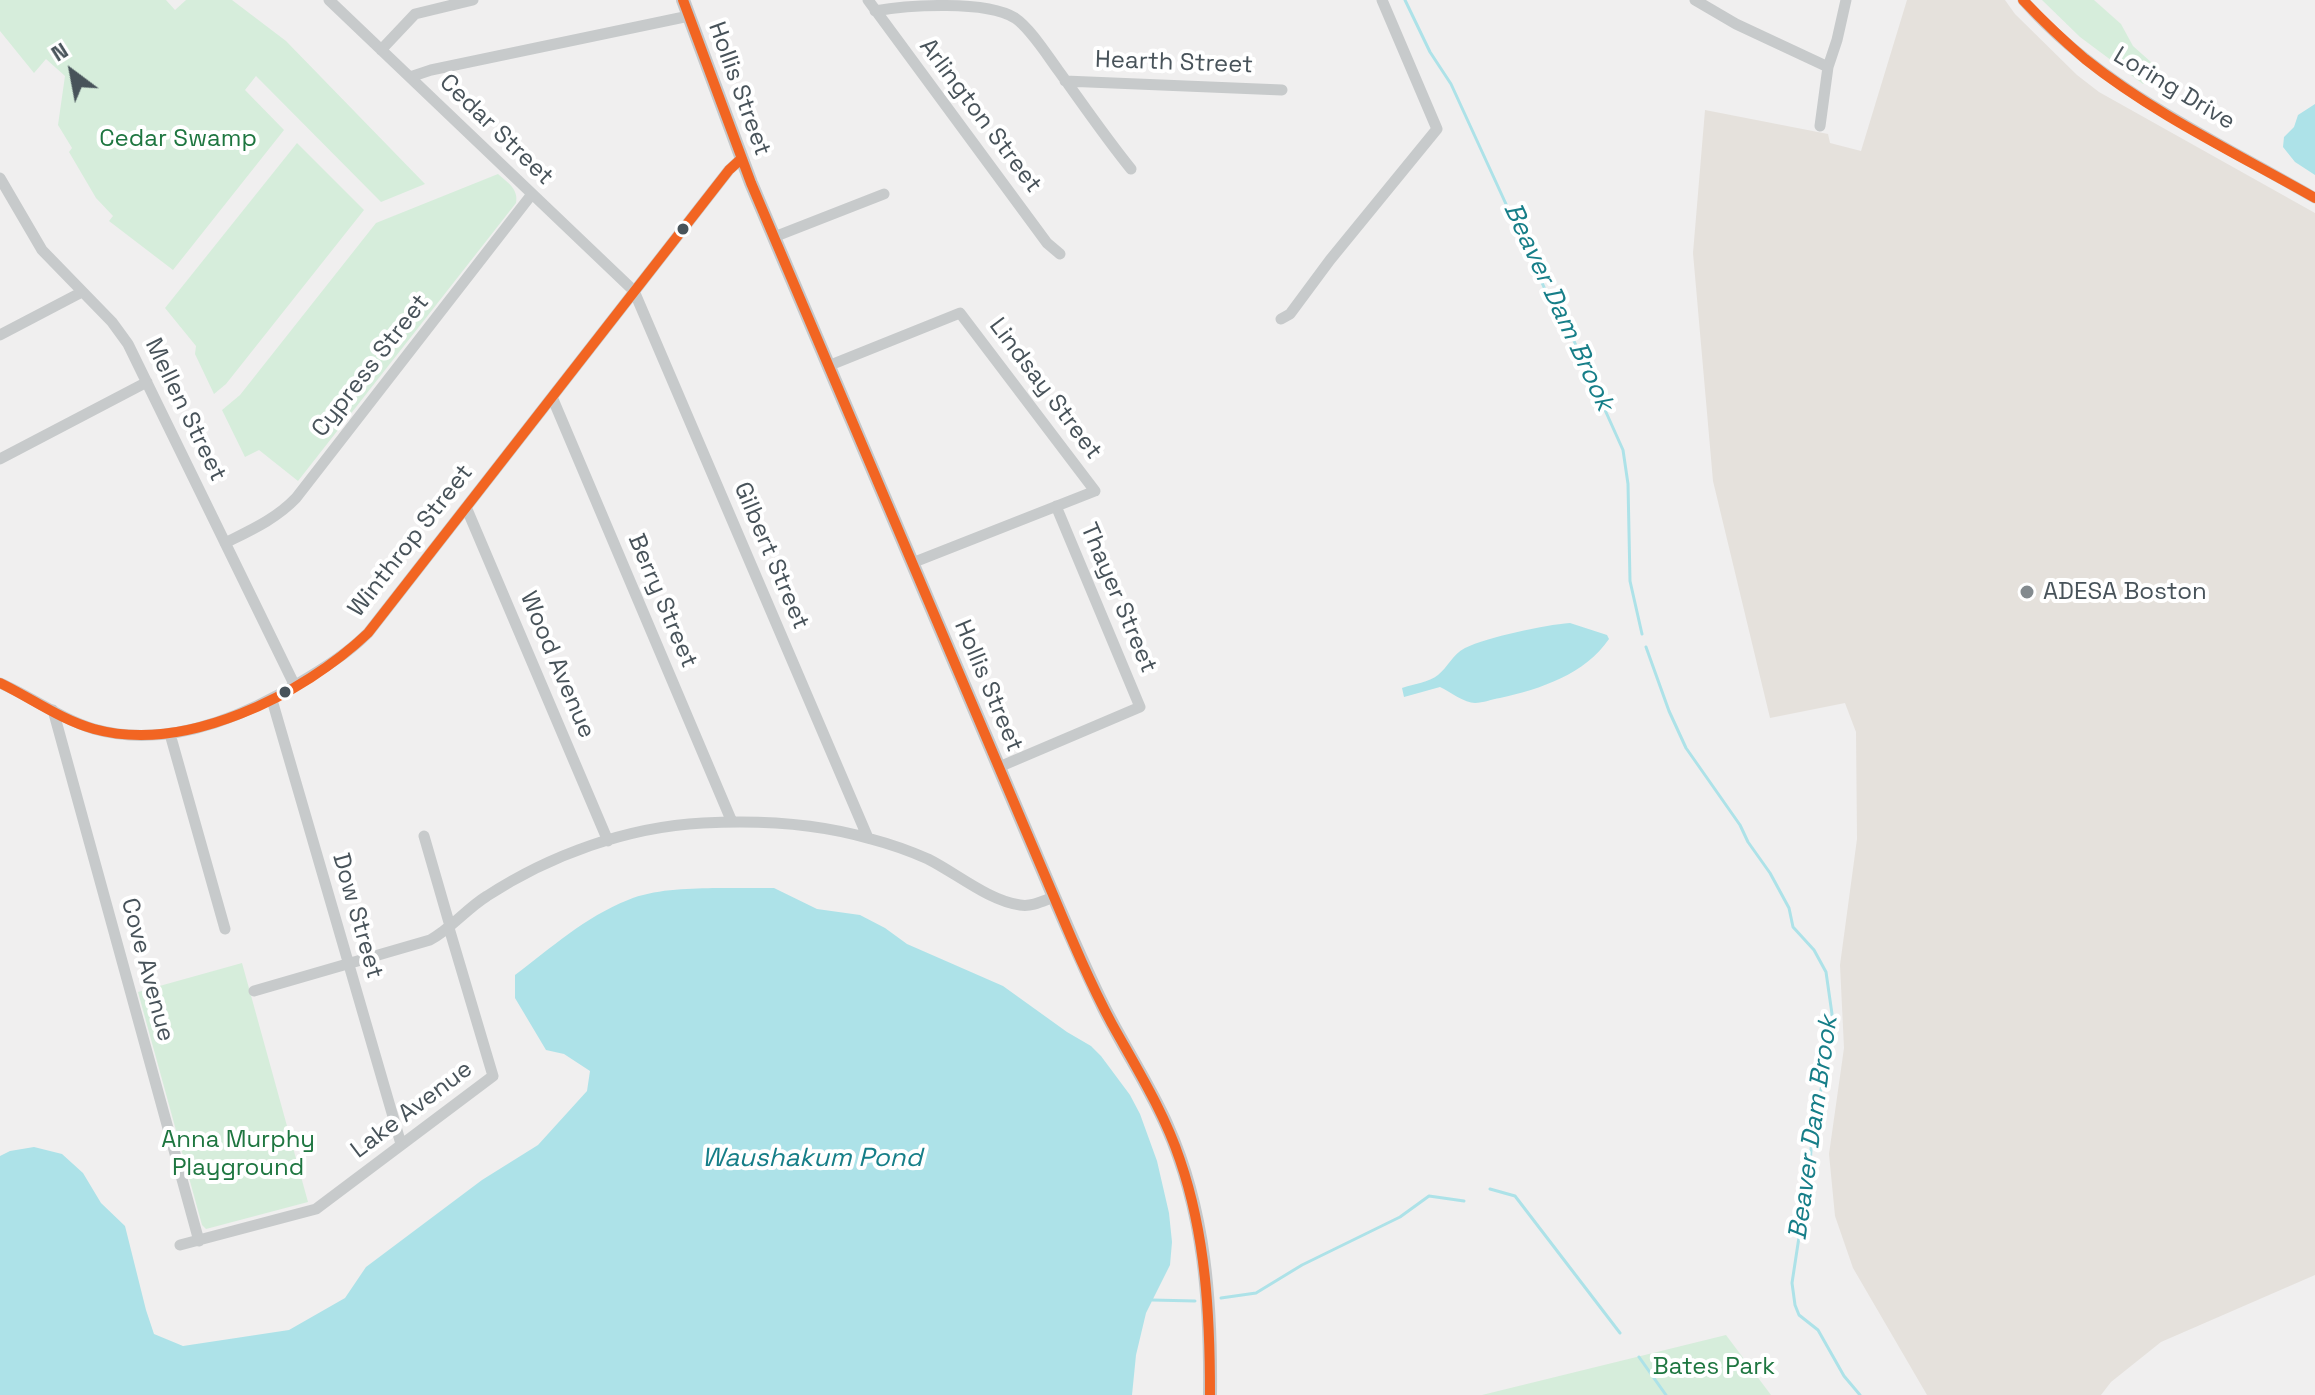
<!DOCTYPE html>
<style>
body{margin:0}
#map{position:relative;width:2315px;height:1395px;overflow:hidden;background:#f0efef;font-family:"Space Grotesk",sans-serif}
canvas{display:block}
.north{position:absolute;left:32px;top:32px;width:80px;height:80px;-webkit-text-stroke:6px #fff;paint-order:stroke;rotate:328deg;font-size:22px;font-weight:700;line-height:32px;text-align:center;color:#48535a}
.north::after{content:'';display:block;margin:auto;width:28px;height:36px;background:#48535a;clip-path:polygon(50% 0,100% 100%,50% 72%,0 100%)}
</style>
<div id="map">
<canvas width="2315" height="1395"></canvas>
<div class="north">N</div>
</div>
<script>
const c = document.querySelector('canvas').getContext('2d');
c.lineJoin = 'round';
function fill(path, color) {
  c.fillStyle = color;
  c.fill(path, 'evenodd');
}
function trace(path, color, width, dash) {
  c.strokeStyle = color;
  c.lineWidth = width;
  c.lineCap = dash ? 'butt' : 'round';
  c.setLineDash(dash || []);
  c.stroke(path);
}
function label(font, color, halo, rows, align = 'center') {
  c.font = font + ' "Space Grotesk",sans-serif';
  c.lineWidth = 8;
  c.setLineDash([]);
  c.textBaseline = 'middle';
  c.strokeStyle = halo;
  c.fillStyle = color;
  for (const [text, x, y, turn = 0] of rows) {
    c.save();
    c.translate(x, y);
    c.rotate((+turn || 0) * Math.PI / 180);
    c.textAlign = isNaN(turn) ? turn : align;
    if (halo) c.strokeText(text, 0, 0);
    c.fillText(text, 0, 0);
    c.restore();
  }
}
fill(new Path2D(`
 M1907,0H2005L2015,14L2077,75L2099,92L2315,213V1275L2161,1342L2111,1382L2101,1395H1927L1853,1268L1835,1216L1829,1154L1844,1048L1840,965L1857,839L1856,732L1845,703L1770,718L1713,481L1693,253L1705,110L1828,134L1830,143L1861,151Z`), '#e5e1dc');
fill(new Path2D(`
 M0,0H166L175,10L186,0H232L286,41L425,184L381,202L256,76L245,90L284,130L173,270L109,221L113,216L96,198L69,152L72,148L58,125L65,76L46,59L34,73L0,31Z
 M2042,0H2094L2121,24L2133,46L2161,71L2143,84L2080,37Z
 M297,143L364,210L226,384L214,394L195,354L196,346L165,308Z
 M498,174C507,182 519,189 516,203L298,481L259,450L245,457L222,410L240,395L376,223Z
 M242,963L308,1202L206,1229L202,1225L138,992Z
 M1726,1335L1771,1395H1482Z`), '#d6eddb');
fill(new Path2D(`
 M2315,104V175L2295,162L2283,147L2284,137L2294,127L2298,115Z
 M1570,623L1607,635L1609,639C1585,674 1541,689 1500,698C1492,699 1483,703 1475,703C1465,703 1450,692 1440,687L1404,697L1402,688C1414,684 1429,682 1438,675C1448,667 1452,655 1465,648C1488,637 1544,625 1570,623Z
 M713,888H774L817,909L860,915L885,928L907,944L1003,986L1067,1032L1091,1046L1101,1056L1130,1095L1140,1114L1157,1161L1169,1213L1172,1242L1170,1265L1146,1313L1136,1355L1132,1395H0V1156L10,1151L34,1147L62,1154L83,1173L101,1203L125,1226L146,1310L154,1334L183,1346L289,1330L345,1298L366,1267L482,1180L538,1145L587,1091L590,1071L564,1054L546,1050L515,998V975C551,948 585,917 628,900C654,889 686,889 713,888Z`), '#ade2e8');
trace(new Path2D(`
 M1405,0L1430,52L1451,84L1549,298L1565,321L1623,450L1628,484L1630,581L1642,634
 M1646,647L1669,711L1686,748L1740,825L1748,842L1770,873L1789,908L1793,927L1814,950L1826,972L1832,1014L1826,1064L1812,1135L1810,1165L1792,1283L1795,1305L1799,1315L1818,1330L1844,1376L1860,1395
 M1490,1189L1515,1196L1620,1333
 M1221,1298L1256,1293L1302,1265L1400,1217L1429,1196L1464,1201
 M1152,1300L1195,1301
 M1639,1357L1666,1395`), '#ade2e8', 3);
trace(new Path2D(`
 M329,0L634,291L868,838
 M868,0L1047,243L1060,254
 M1695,0L1736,24L1828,67
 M2023,0C2101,89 2214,139 2315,198
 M875,11C908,5 986,0 1015,18C1030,28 1047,55 1058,70C1082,103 1105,137 1131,169
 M381,50L415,14L473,0
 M410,77L431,70L689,16
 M1065,81L1282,90
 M1820,126L1828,67L1837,40L1846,0
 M0,178L42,250L112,322L128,344L295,686
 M774,237L884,194
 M1281,319L1290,314L1330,260L1437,129L1382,0
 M0,335L82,292
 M828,366L960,313L1095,491L912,563
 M552,397L732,822
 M0,459L147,382
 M466,507L608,841
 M225,543C251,530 276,519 296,498L532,194
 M0,683C32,697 61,719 94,729C165,749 238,720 299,683C324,668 347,654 368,633L729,170L741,159
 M272,700L401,1144
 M53,710L199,1241
 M170,734L225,929
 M999,767L1140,707L1056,506
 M424,836L450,926
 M254,991L430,940C451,929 466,909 487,896C550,855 627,827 703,823C759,820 817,823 871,839C890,844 910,851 928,859C956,873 989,901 1020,905C1032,907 1043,901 1054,897
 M180,1245L316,1209L493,1076L449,928`), '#c7cacb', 11);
trace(new Path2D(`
 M683,0L751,183L1054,897C1070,934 1086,972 1104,1008C1124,1048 1149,1085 1167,1126C1205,1211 1211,1304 1210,1395`), '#c5c8ca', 14);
trace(new Path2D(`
 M683,0L751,183L1054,897C1072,940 1090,983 1112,1024C1137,1069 1164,1112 1180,1160C1206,1236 1210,1316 1210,1395
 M2023,0C2043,21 2063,40 2085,59C2155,115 2238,154 2315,198
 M0,683C31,698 61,720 94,729C185,754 303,695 368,633L729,170L741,159`), '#f26522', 10);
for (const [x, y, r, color] of [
 [683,229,7,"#48535a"],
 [2027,592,8,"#838a8e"],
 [285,692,7,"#48535a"]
]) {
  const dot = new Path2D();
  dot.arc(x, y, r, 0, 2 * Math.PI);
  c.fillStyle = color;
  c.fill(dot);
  trace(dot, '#fff', 3);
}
label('24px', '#48535a', '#fff', [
 ["Hearth Street",1174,63,2],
 ["Hollis Street",739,89,70],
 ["Loring Drive",2174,89,31],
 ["Arlington Street",980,116,53],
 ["Cedar Street",496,130,44],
 ["Cypress Street",371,366,-52],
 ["Lindsay Street",1045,389,53],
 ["Mellen Street",185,410,64],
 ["Winthrop Street",411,541,-52],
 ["Gilbert Street",771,556,67],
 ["Thayer Street",1118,598,67],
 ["Berry Street",662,601,67],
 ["Wood Avenue",557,665,67],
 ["Hollis Street",988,686,67],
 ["Dow Street",357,916,74],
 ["Cove Avenue",147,970,75],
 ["Lake Avenue",412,1110,-37]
]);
label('24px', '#1e7640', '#fff', [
 ["Cedar Swamp",178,139],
 ["Anna Murphy",238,1140],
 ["Playground",238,1168],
 ["Bates Park",1714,1367]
]);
label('24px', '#48535a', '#fff', [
 ["ADESA Boston",2043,592]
], 'left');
label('italic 26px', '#167e88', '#fff', [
 ["Beaver Dam Brook",1558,307,65],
 ["Beaver Dam Brook",1814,1128,-82],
 ["Waushakum Pond",812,1159]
]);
</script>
